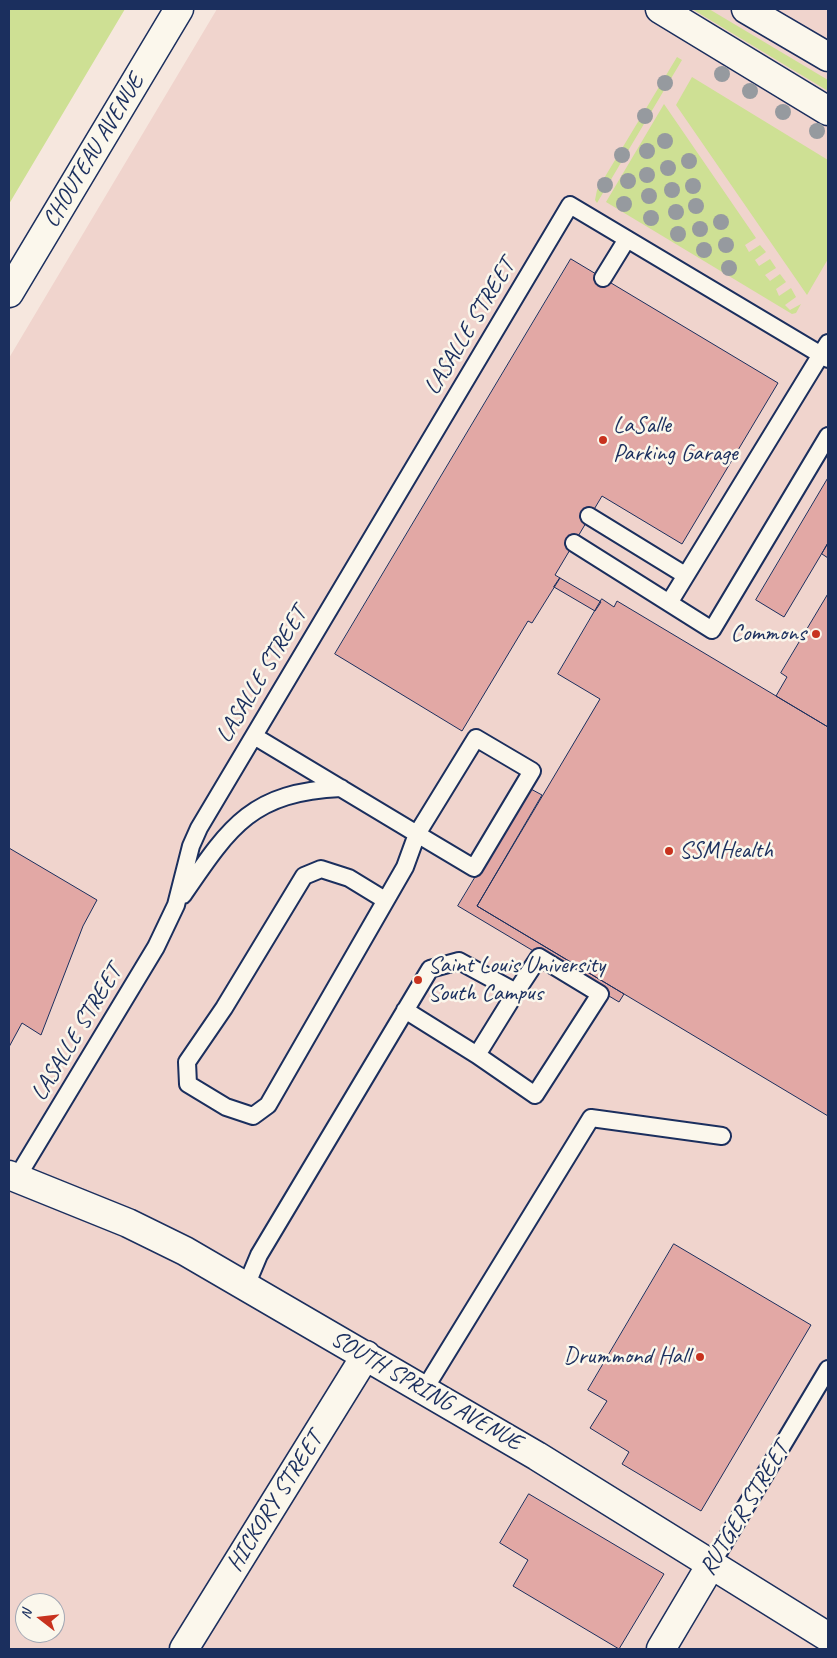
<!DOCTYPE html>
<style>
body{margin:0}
#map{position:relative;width:837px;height:1658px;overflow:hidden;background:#f6e7de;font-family:Caveat,sans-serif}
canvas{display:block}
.frame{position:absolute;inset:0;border:10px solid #1b2f5e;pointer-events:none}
.north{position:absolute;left:15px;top:1593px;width:50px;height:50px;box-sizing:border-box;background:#fbf7ec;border:1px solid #a1a7b3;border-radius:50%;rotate:286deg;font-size:14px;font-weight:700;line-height:20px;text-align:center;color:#1b2f5e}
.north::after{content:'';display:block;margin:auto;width:18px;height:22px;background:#c8321e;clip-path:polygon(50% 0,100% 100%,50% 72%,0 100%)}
</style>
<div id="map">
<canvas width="837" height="1658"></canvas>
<div class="frame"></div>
<div class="north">N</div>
</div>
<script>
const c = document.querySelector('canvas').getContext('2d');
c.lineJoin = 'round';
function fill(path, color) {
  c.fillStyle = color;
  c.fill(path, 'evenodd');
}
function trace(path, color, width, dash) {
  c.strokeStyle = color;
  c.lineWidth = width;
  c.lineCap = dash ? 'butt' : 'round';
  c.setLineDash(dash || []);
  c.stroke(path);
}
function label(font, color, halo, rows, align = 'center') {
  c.font = font + ' Caveat,sans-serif';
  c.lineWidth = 5;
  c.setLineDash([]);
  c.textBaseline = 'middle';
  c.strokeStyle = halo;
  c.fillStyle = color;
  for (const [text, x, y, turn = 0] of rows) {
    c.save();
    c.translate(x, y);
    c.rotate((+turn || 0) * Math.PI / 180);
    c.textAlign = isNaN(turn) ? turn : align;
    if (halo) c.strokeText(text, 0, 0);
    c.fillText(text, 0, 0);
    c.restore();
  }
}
fill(new Path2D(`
 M217,9H828V1649H9V358ZM25,1603H55V1633H25Z`), '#f0d4cd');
fill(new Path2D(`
 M9,9H125L9,204Z
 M692,9H709L828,80V91Z
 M677,57L682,60L597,203L595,200L597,190Z
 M692,77L828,160V259L807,295L676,105Z
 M664,104L756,238L745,245L749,252L760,245L766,252L755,260L759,266L770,259L776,268L765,275L770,281L780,274L786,282L776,289L779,296L791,288L796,297L785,305L790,310L801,304L796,313L792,314L606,202Z`), '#cee094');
const building = new Path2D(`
 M571,259L778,383L682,544L602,496L555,575L560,578L532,623L528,621L462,731L335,654Z
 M828,478V543L784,617L756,600Z
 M828,543V558L822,554Z
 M560,578L601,602L595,611L554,587Z
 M828,594V727L776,696L787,677L781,673Z
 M602,599L614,607L617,601L828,727V1116L477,906L600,699L558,674Z
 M529,788L542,795L477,906L624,994L619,1002L458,906Z
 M9,848L97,900L83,926L41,1035L22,1023L9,1047Z
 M674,1244L811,1325L701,1511L622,1464L629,1452L590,1428L607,1401L588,1390Z
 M529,1494L664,1574L619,1649L513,1586L528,1560L500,1543Z`);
fill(building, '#e2a8a5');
trace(building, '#1b2f5e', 1);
const lane = new Path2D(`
 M603,278L627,239
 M589,516L685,575
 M574,543L712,630L828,436
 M669,603L828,343
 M254,736L417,834L405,867L268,1105L253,1116L226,1107L188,1084L187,1062L224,1008L304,876L321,869L349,878L385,900
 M476,738L532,771L474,868L417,834Z
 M183,895C230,826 252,792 341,788
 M477,1055L516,992
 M16,1179L156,947L176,905L191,846L199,828L570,205L828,359
 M246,1286L259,1255L430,969L459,961L516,992L539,957L600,994L535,1095L477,1055L405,1010
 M424,1390L591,1118L722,1136
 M712,1563L828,1369`);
const street = new Path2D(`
 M9,1175L128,1223L185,1251L537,1456L828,1637
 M184,1649L366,1355
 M661,1649L712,1563`);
const secondary = new Path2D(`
 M9,293L179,9`);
const primary = new Path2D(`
 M660,9L828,111
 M746,9L828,57`);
trace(lane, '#1b2f5e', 20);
trace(street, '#1b2f5e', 31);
trace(secondary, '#1b2f5e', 31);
trace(primary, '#1b2f5e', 31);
trace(lane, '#fbf7ec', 16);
trace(street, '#fbf7ec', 28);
trace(secondary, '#fbf7ec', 28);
trace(primary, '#fbf7ec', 28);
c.fillStyle = '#969a9f';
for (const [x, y] of [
 [722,74],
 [665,83],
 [750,91],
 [783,112],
 [645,116],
 [817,131],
 [665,141],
 [647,151],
 [622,155],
 [689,161],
 [668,168],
 [647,175],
 [628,181],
 [605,185],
 [693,186],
 [672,190],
 [649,196],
 [624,204],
 [696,206],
 [676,212],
 [651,218],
 [721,222],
 [700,229],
 [678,234],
 [726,245],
 [704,250],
 [729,268]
]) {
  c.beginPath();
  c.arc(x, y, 8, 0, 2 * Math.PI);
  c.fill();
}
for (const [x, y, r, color] of [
 [603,440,5,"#c8321e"],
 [816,634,5,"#c8321e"],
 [669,851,5,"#c8321e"],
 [418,980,5,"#c8321e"],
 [700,1357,5,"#c8321e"]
]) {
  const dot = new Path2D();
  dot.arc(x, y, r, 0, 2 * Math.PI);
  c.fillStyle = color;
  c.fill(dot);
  trace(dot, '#fbf7ec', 2);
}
label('24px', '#1b2f5e', '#fbf7ec', [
 ["CHOUTEAU AVENUE",94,151,-59],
 ["LASALLE STREET",470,327,-59],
 ["LASALLE STREET",262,675,-59],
 ["LASALLE STREET",77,1033,-59],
 ["SOUTH SPRING AVENUE",426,1391,30],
 ["HICKORY STREET",275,1502,-58],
 ["RUTGER STREET",745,1509,-59]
]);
label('24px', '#1b2f5e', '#fbf7ec', [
 ["LaSalle",613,426],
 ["Parking Garage",613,454],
 ["Commons",806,634,"right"],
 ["SSMHealth",679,851],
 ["Saint Louis University",428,966],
 ["South Campus",428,994],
 ["Drummond Hall",690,1357,"right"]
], 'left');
</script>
